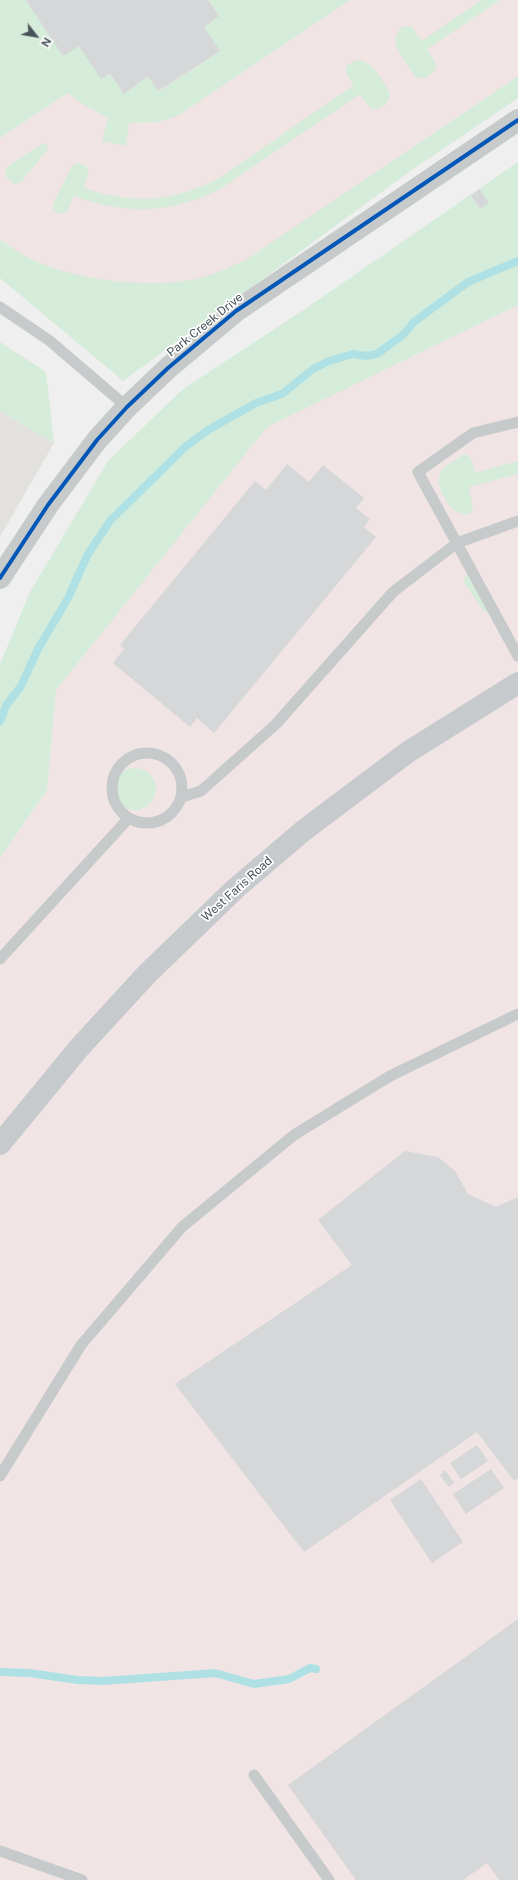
<!DOCTYPE html>
<style>
body{margin:0}
#map{position:relative;width:518px;height:1880px;overflow:hidden;background:#efefef;font-family:"Public Sans",sans-serif}
canvas{display:block}
.north{position:absolute;left:16px;top:16px;width:40px;height:40px;-webkit-text-stroke:3px #fff;paint-order:stroke;rotate:121deg;font-size:11px;font-weight:700;line-height:16px;text-align:center;color:#485359}
.north::after{content:'';display:block;margin:auto;width:14px;height:18px;background:#485359;clip-path:polygon(50% 0,100% 100%,50% 72%,0 100%)}
</style>
<div id="map">
<canvas width="518" height="1880"></canvas>
<div class="north">N</div>
</div>
<script>
const c = document.querySelector('canvas').getContext('2d');
c.lineJoin = 'round';
function fill(path, color) {
  c.fillStyle = color;
  c.fill(path, 'evenodd');
}
function trace(path, color, width, dash) {
  c.strokeStyle = color;
  c.lineWidth = width;
  c.lineCap = dash ? 'butt' : 'round';
  c.setLineDash(dash || []);
  c.stroke(path);
}
function label(font, color, halo, rows, align = 'center') {
  c.font = font + ' "Public Sans",sans-serif';
  c.lineWidth = 3.5;
  c.setLineDash([]);
  c.textBaseline = 'middle';
  c.strokeStyle = halo;
  c.fillStyle = color;
  for (const [text, x, y, turn = 0] of rows) {
    c.save();
    c.translate(x, y);
    c.rotate((+turn || 0) * Math.PI / 180);
    c.textAlign = isNaN(turn) ? turn : align;
    if (halo) c.strokeText(text, 0, 0);
    c.fillText(text, 0, 0);
    c.restore();
  }
}
fill(new Path2D(`
 M0,411L54,443L0,537Z`), '#e3e1dd');
fill(new Path2D(`
 M0,0H518V98L409,172L123,381L0,278Z
 M518,305V1880H0V858L47,790L56,690L267,426Z`), '#f0e4e5');
fill(new Path2D(`
 M0,0H26L63,55L79,46L101,78L110,73L124,94L148,76L159,91L220,51L204,27L219,16L208,0H350L178,116L158,122L129,123L126,146L102,141L108,118L84,105L68,93L0,138Z
 M481,0H500L427,49L436,63V69L426,78H416L396,47L395,40L400,28L406,26L412,27L422,41Z
 M359,60C375,63 382,81 390,93C391,103 380,110 371,109L360,94L219,190C168,214 127,215 74,196L66,213L59,214L53,209V204L72,166C78,161 85,164 89,170L84,188C132,205 174,202 219,178L354,85L346,74V66L354,61Z
 M518,76V98L409,172L123,381L0,278V240C10,246 20,254 31,259C76,281 156,290 204,277C218,273 233,265 246,260Z
 M43,143L47,144L48,149L21,182L15,184L6,177L5,170L8,166Z
 M518,162V305L267,427L56,690L47,790L0,858V664L30,592L108,461L183,389L302,311Z
 M0,342L46,372L54,443L0,411Z
 M464,454C473,456 473,465 475,473L518,461V474L469,487L473,508L470,514C453,519 434,488 440,474C443,465 456,460 464,454Z
 M468,574L490,611L487,612L483,610L464,582L465,576Z
 M114 789a21 21 0 1 1 42 0a21 21 0 1 1-42 0Z`), '#d6ecdb');
trace(new Path2D(`
 M0,721L7,704L21,686L38,649L68,598L88,554L110,521L185,447L208,430L256,403L282,394L313,369L329,361L353,354L366,356L377,354L404,334L414,322L468,282L518,261
 M0,1672L29,1673L78,1680L103,1681L215,1673L254,1684L289,1679L310,1668L316,1669`), '#afe1e4', 8);
fill(new Path2D(`
 M26,0H208L219,16L204,27L220,51L158,91L148,76L124,94L110,73L101,79L79,46L63,56Z
 M480,189L489,203L480,209L471,195Z
 M287,464L309,482L323,465L364,498L356,508L370,519L364,527L376,537L214,733L197,718L190,727L113,663L124,649L120,645L255,481L266,490Z
 M405,1151L438,1157L455,1171L468,1194L496,1207L518,1197V1478L514,1481L477,1432L304,1552L175,1384L352,1265L318,1220Z
 M477,1445L488,1461L461,1479L450,1463Z
 M491,1469L504,1488L466,1514L453,1494Z
 M445,1470L454,1483L449,1487L440,1475Z
 M421,1479L463,1542L432,1563L390,1500Z
 M518,1619V1880H499L487,1863L463,1880H356L288,1785Z`), '#d5d7d8');
trace(new Path2D(`
 M0,307L50,341L127,407
 M518,422L473,433L418,472L518,656
 M112 788a35 35 0 1 1 70 0a35 35 0 1 1-70 0Z
 M182,797L201,791L276,724L393,592L457,543L518,521
 M0,959L128,819
 M0,1476L81,1345L182,1227L294,1135L390,1076L518,1014
 M254,1775L329,1880
 M0,1851L82,1880`), '#c7caca', 11);
trace(new Path2D(`
 M0,578L48,505L97,440L127,407L168,368L236,311L518,120`), '#c7caca', 22);
trace(new Path2D(`
 M0,1144L79,1048L146,975L235,889L303,831L408,752L518,683`), '#c7cacc', 22);
trace(new Path2D(`
 M0,578L48,505L97,440L127,407L168,368L236,311L518,120`), '#0057b8', 4);
label('12px', '#485359', '#fff', [
 ["Park Creek Drive",205,325,-39],
 ["West Faris Road",237,889,-42]
]);
</script>
